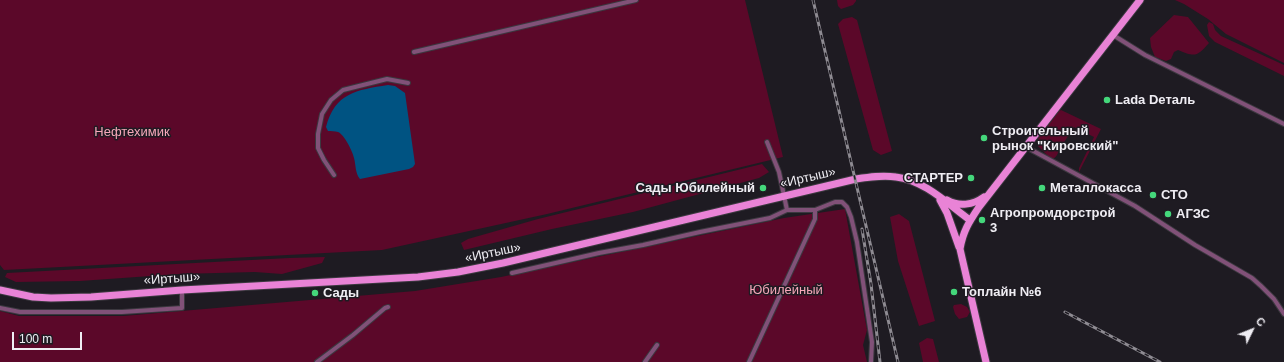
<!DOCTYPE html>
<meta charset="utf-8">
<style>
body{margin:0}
#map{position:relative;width:1284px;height:362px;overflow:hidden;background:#1e1b22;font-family:Helvetica,sans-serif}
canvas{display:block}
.north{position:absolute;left:1232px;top:310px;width:40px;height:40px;-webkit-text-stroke:3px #1e1b22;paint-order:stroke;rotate:47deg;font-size:11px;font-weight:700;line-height:16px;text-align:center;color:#efedf3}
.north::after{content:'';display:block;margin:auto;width:14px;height:18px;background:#efedf3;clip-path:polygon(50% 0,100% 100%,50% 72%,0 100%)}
.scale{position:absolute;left:12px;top:332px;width:70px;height:18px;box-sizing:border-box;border:2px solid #efedf3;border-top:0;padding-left:5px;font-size:12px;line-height:14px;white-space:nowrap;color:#efedf3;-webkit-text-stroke:3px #1e1b22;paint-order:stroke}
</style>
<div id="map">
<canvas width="1284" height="362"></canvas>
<div class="north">С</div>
<div class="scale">100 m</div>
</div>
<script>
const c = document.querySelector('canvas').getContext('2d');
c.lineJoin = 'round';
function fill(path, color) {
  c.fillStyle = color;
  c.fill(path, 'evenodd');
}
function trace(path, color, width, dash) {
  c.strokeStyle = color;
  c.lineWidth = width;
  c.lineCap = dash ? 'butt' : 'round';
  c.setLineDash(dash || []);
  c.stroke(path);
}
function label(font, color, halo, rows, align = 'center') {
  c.font = font + ' Helvetica,sans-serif';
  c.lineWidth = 3;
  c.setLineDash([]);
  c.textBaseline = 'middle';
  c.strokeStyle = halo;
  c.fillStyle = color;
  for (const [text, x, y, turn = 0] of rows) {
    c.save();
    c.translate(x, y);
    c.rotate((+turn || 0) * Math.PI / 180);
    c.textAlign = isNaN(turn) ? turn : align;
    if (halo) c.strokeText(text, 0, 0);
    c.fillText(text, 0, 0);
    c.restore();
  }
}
fill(new Path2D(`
 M0,0H745L783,157L547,214L382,250L4,270L0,265Z
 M837,0H856V1L853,5L841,9L838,6Z
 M1175,0H1284V63L1226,34L1208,19L1184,4Z
 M1174,15L1188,17L1209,43C1197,57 1195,57 1178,50L1174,52L1171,59L1166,61L1155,57L1151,47L1150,38Z
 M852,17L857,20L892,151L881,155L873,150L838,24L843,19Z
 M1209,22L1213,24L1215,30L1221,36L1284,65V76L1215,42L1209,36L1207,25Z
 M1061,110L1101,129L1079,172V168L1094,137L1074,127L1061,147L1052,141L1051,144L1060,148C1058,152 1057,159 1051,159L1038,146V139L1059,111Z
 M762,164L769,172L759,178L633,212L552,229L464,250L461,243L468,239L538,219Z
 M845,209L867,330L863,345L867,362H0V311L19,316H123L415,291L501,277L784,218Z
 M899,214L909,221L935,321L919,326L898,261L890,217Z
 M325,257L322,263L282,274L255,272L179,274L80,281L16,282L5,277L7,273L289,258Z
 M961,304L967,307L970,312L967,317L959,319L955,314L953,307L954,305Z
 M927,338L933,339L939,362H923L919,343Z`), '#5b0829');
fill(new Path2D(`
 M388,85L395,86L405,93L415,164L413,167L409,169L360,179C355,173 356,165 354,158C353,152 344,134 338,132C335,131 331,131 328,131L326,127C335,93 356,90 388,85Z`), '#005382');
const street = new Path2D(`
 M1113,35L1145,55L1284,124
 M414,52L636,0
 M767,142L779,172L787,210
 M1026,147L1135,206L1195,245L1252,278L1261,286L1274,299L1284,314
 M334,175L324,160L318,148V134L322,114L331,100L343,90L387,79L408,83
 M512,273L599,253L643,245L700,232L770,218L787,210H815L835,202H842L847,207L851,217L857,242L872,342L871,362
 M0,308L20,312H122L182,308V290
 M317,362L353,335L385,308L388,307
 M645,362L657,345
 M749,362L815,219V210`);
const primary = new Path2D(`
 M940,200L947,213L959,247
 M947,200C959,207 973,205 984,197
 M0,290L33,297L51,298L91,297L182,290L418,277L458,272L503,263L856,179C869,177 882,175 896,177C924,180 948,204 970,220
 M986,362L960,249C963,231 969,222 979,207L1140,0`);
trace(street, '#3b383f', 6);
trace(primary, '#3b383f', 9);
trace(street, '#815178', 4);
trace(primary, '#e983d6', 7);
const rail = new Path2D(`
 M813,0L898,362
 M862,229L871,284L880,362
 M1065,312L1160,362`);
trace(rail, '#8e8b92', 3);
trace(rail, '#1e1b22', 1.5, [4.5]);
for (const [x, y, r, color] of [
 [1107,100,4,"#44d77b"],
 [984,138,4,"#44d77b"],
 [971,178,4,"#44d77b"],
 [763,188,4,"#44d77b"],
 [1042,188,4,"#44d77b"],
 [1153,195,4,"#44d77b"],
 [1168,214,4,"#44d77b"],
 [982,220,4,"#44d77b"],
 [954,292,4,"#44d77b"],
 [315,293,4,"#44d77b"]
]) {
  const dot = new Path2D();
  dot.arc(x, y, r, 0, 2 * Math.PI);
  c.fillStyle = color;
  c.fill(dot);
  trace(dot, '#1e1b22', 1.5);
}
label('bold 13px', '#efedf3', '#1e1b22', [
 ["Lada Dеталь",1115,100],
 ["Строительный",992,131],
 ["рынок \"Кировский\"",992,146],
 ["СТАРТЕР",963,178,"right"],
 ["Сады Юбилейный",755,188,"right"],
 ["Металлокасса",1050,188],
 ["СТО",1161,195],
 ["Агропромдорстрой",990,213],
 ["3",990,228],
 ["АГЗС",1176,214],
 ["Топлайн №6",962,292],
 ["Сады",323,293]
], 'left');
label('13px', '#f6a7b9', '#1e1b22', [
 ["Нефтехимик",132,132],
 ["Юбилейный",786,290]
]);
label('13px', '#efedf3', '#1e1b22', [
 ["«Иртыш»",808,178,-13],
 ["«Иртыш»",493,253,-12],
 ["«Иртыш»",172,279,-4]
]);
</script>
